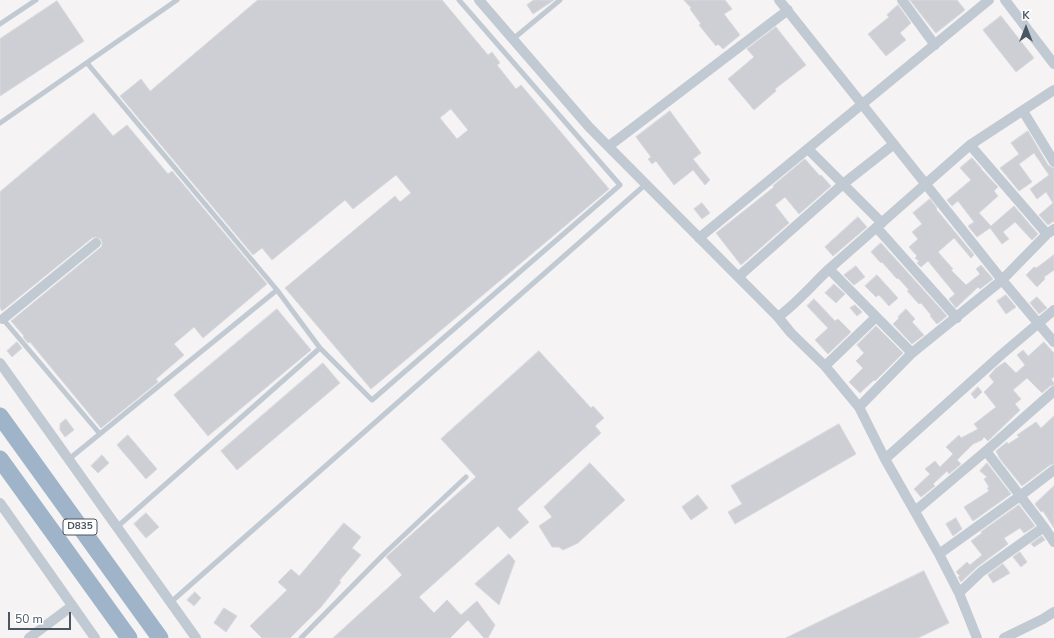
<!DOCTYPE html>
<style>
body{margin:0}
#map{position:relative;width:1054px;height:638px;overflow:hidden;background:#f5f3f3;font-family:"Nunito Sans",sans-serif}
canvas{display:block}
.north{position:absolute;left:1006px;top:8px;width:40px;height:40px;-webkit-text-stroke:3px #fff;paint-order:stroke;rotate:0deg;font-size:11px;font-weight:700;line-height:16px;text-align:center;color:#4a5661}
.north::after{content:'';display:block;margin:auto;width:14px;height:18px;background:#4a5661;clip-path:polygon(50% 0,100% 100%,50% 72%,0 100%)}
.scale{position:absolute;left:8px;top:612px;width:63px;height:18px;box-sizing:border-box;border:2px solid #4a5661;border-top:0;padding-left:5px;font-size:12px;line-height:14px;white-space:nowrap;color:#4a5661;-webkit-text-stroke:3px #fff;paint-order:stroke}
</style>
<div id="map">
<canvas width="1054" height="638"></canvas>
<div class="north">K</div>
<div class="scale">50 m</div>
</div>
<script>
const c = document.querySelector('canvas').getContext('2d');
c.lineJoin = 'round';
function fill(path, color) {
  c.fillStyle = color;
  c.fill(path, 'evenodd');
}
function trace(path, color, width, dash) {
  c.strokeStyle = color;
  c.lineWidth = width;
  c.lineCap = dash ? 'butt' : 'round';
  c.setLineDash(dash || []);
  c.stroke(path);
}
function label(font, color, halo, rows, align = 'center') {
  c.font = font + ' "Nunito Sans",sans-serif';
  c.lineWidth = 3;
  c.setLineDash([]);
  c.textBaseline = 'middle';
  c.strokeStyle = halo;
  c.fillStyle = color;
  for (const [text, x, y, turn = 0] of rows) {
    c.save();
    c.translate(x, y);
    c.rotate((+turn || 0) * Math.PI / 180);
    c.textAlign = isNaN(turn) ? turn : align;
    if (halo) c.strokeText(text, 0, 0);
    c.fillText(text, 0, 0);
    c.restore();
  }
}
const building = new Path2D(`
 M258,0H442L488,55L492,52L500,63L497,65L516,89L521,85L609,189L371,389L285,288L395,196L400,202L411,193L396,175L353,209L345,200L272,260L262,248L253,255L120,96L141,79L150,91ZM451,109L468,130L457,139L440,118Z
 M534,0H554L533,14L527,5Z
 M684,0H725L732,9L724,14L740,35L723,49L718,44L716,46L699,25L701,24L690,9L691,8Z
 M910,0H957L965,10L936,33Z
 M57,1L84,41L0,96V39Z
 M898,5L911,23L900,33L906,40L886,56L868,34L889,17L887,15Z
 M1001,16L1034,58L1016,72L983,30Z
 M776,27L806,65L775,89L776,91L754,110L728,79L754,57L747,49Z
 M670,111L701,153L693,159L710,180L705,185L693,170L674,185L656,161L652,164L648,159L651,157L636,137Z
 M94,113L113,136L127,125L168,174L172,171L267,284L203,338L194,327L174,344L184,355L156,379L158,382L101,428L30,342L28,343L23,337L24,336L11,321L100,248L102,246V242L101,239L95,237L92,238L2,311L0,308V192Z
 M1028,131L1048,165L1051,167L1054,168V221L1048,225L1039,215L1053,203L1046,192L1037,199L1030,189L1049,175L1034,153L1019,164L1032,182L1019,191L1000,168L1019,154L1011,143Z
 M972,158L981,168V169L998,187L994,191L998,196L979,213L991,226L1014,206L1038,234L1032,240L1015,222L1003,232L1009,239L1002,244L990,228L977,237L968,226L974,222L958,201L952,206L947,200L971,180L960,168Z
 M805,159L820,176L821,175L831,186L799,214L785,197L775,205L789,223L741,265L716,233L774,187L773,186Z
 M930,199L937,208L936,209L974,255L971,258L954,238L938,252L953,269L951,270L966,285L980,274L976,269L981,265L993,279L980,289L978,287L956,308L949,299L955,294L928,261L921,267L917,263L919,261L915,258L917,256L909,247L918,239L912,232L922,224L913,213Z
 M702,203L710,213L702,219L694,209Z
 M858,217L867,227L833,256L825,247Z
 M881,243L947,316L937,324L930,316L931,315L921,303L919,304L907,291L909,290L898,278L897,279L882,262L881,263L871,252Z
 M1054,255V270L1044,277L1045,279L1037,287L1026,275L1034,267L1036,268Z
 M856,266L865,277L854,285L844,275Z
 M877,275L898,298L889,306L879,295L876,297L865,286Z
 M834,284L845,294L836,303L825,293Z
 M1006,295L1016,307L1006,314L997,301Z
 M1037,297L1047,308L1039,314L1030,303Z
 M814,299L835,321L838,319L851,332L828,354L815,340L828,328L807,306Z
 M855,305L862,312L857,316L850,308Z
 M277,309L311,350L208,436L174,395Z
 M906,309L915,319L912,322L924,335L912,344L893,324L899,318L898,317Z
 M876,326L903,353L875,381L874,380L860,393L849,382L863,368L856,361L864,353L857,345Z
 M17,342L22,348L12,357L7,351Z
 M1044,342L1054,353V377L1051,379L1054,383V385L1050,386L1042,393L1027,378L1013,390L1021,399L1015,404L1020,410L988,441L984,437L982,440L973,444L957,460L961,464L949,474L947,471L933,484L935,486L921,497L914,489L930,474L925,469L935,461L940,467L953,454L946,447L959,435L961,438L978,429L974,424L996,407L984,392L994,382L989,376L996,368L1005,362L1016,373L1025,365L1017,355L1023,350L1028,356Z
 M539,351L591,408L593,406L604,418L595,426L601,433L517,509L529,522L510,539L498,526L419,597L434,613L447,600L461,615L477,601L495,625L488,638H484L468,620L450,638H333L402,575L386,557L476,477L441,439Z
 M323,363L340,383L237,470L221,451Z
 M978,387L982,392L975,399L971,394Z
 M1054,416V464L1050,465L1022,486L1000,459L996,451L1007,442L1008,444L1019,437L1017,435L1036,422L1041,428Z
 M66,419L74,430L65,437L60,430V424Z
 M839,424L856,454L735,524L728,512L742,504L731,486Z
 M128,435L157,469L146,479L117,445Z
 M102,455L109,463L98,473L91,466Z
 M590,463L625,500L578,543L563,550L559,547H552L539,526L552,517L544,507Z
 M987,463L1011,494L973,521L964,507L989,491L987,488L989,487L984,479L987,477L980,471Z
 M1054,486V528L1043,511L1041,512L1035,504Z
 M698,495L708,508L691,520L682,507Z
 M1019,505L1035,526L1024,533L1020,528L1004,538L1008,544L977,567L961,582L958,577L960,576L956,572L967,562L970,565L982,555L971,541L982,533L981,532Z
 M146,513L159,527L146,538L134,524Z
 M956,518L962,529L953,536L946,524Z
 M344,523L361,537L352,548L361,555L339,581L341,582L321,607L290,638H262L250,626L287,590L278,582L291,569L299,576Z
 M1042,536L1045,540L1034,547L1031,544Z
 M1020,552L1027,562L1021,567L1013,557Z
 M509,554L515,561L499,605L475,584Z
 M1003,564L1010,573L993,583L988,575Z
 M924,571L949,623L918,638H786Z
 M195,592L201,598L194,606L187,600Z
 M224,608L237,616L226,632L214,623Z`);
fill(building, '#cdcfd5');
trace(building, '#d7d9de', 1);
trace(new Path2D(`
 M0,24L36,0
 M513,39L560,0
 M87,63L277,290L320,348L372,400L620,185L459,0
 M0,123L177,0
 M2,318L100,434
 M69,459L277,290
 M117,527L320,348
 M171,602L646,184
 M301,638L383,555L466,477`), '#c1cad2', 5);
trace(new Path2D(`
 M479,0L589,127L778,317L791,333L825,366L859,407L885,459L939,554L959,593L977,638
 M779,0L1002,280L1054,342
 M902,0L935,45
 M1005,0L1054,64
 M1023,111L1054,162
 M970,145L1047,234
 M609,146L788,10
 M808,149L882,223
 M877,228L957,318
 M699,238L989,0
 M829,269L912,353
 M738,277L843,184L894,144
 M778,317C797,303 812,285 829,269L970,145L1054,90
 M3,319L96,243
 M0,363L196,638
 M825,366L876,317
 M859,407L912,353L1002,280L1047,234L1054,229
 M986,451L1044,527L1054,542
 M885,459L1001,355L1054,310
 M0,503L95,638
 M915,511L986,451L1054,391
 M939,554L1020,496L1054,470
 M959,593L981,572L1044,527
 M29,638L72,606
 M1004,638L1043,619L1054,612`), '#c1cad2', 10);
trace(new Path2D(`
 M0,416L160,638
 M0,459L129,638`), '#9fb4c9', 17);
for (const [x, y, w] of [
 [80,527,34]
]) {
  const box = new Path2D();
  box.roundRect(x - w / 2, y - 8, w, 16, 3);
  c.fillStyle = '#fff';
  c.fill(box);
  trace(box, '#4a5661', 1);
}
label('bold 10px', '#4a5661', null, [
 ["D835",80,527]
]);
</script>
